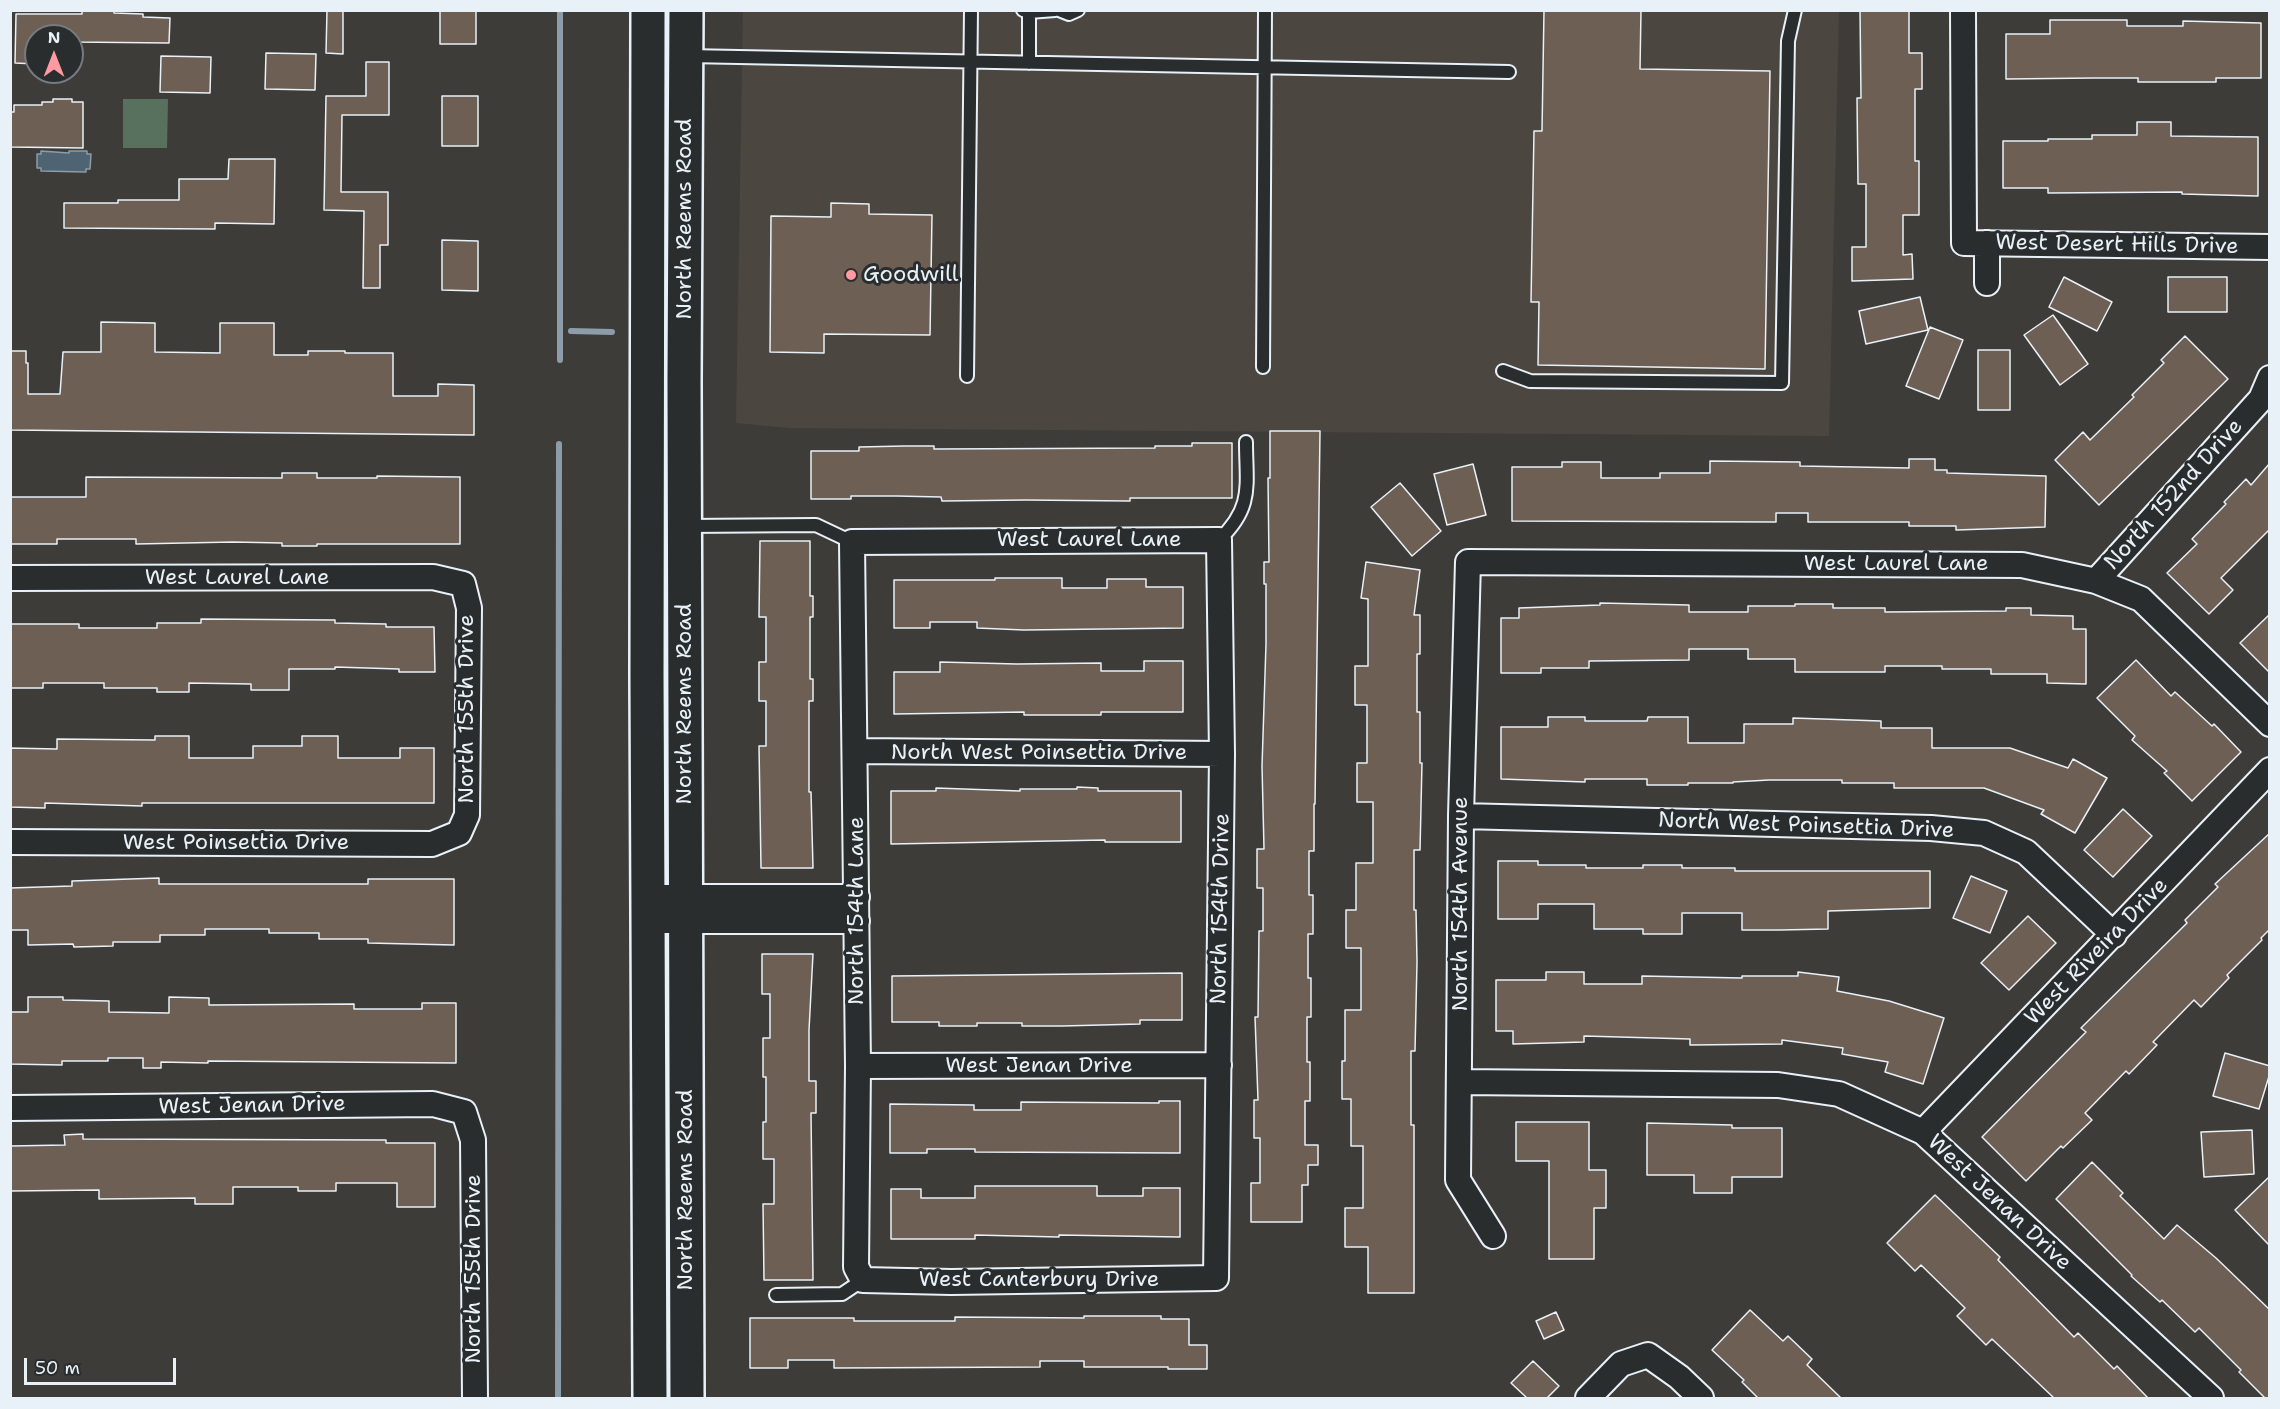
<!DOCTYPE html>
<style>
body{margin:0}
#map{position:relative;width:2280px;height:1409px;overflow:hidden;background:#3e3c39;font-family:"Shantell Sans",sans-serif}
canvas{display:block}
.frame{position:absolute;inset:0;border:12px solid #e8f1f8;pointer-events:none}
.north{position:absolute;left:24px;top:24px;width:60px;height:60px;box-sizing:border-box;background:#2a2d2e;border:2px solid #767b7f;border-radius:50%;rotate:0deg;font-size:16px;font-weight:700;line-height:24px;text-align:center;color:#e8f1f8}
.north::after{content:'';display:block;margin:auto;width:21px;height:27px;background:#ff9aa2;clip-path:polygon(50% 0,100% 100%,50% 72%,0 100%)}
.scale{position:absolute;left:24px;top:1358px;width:152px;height:27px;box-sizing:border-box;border:3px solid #e8f1f8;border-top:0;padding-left:8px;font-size:18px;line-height:21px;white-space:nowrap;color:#e8f1f8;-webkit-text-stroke:4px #2a2d2e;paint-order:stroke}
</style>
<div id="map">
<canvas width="2280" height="1409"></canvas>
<div class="frame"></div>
<div class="north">N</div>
<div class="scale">50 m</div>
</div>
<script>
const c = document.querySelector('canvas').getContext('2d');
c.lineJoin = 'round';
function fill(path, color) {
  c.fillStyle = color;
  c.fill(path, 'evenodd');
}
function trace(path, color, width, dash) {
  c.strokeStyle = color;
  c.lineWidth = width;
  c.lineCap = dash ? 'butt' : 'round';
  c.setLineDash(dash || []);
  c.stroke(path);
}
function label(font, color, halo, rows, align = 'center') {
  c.font = font + ' "Shantell Sans",sans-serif';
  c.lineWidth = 6;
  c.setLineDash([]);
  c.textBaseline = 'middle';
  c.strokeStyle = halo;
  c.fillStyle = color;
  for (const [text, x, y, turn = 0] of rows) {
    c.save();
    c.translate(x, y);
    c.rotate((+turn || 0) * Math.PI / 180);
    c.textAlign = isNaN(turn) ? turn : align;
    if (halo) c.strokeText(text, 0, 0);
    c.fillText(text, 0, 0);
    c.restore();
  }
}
fill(new Path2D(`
 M743,11H1839L1829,436L790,428L736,423Z`), '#4c4641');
fill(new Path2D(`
 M123,99H168L167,148H123Z`), '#58715f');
const water = new Path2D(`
 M41,151L69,153V151H87V154H91L90,169H86V172L41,171V168H37V154H41Z`);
fill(water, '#4f6473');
trace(water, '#8c9ca8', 1.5);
trace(new Path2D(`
 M571,331L612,332
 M560,360V10
 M558,1398L559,444`), '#8c9ca8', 6);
const building = new Path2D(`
 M82,10H114V13L143,14V17L170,18L169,43L74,42V36H36V64L15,63L16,14H82Z
 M327,10H343V54L326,53Z
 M440,10H476V44H440Z
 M1544,10H1641L1640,69L1770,71L1765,369L1538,365L1539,302H1531L1534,131H1542Z
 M1860,10H1909V53H1922V89H1915V161H1919V215H1903V255L1912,254L1913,279L1852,281V247H1866V184H1858L1857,98H1861Z
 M2050,20H2127V26H2183V21L2261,23V78H2216V82H2138V78H2094L2006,79V34H2050Z
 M266,53L316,54L315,90L265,89Z
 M161,56L211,57L210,93L160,92Z
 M366,62H389V115H342L341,192H388V245H380V288H363L364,211L324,210L326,96H366Z
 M442,96H478V146H442Z
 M53,99H72V102H83V148L11,147L10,112H14V105H42V102H53Z
 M2137,122H2171V136L2258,137V196L2182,194V192L2048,193V188H2003V141H2048V139H2092V135H2137Z
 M229,159H275L274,224L215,223V229L64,228V203H118V200H179V179H228Z
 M831,203L869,204V214L932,215L930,335L824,334V353L770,352L771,216L831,217Z
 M442,240L478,241V291L442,290Z
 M2064,277L2112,302L2097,331L2049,307Z
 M2168,277H2227V312H2168Z
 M1920,297L1928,330L1866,344L1859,311Z
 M2053,315L2088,364L2060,385L2024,335Z
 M101,322L155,323V352L220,353V323H274V355H308V351H345V353H393V396H438V384L474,385V435L10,430V351H26V363H28V394H60L63,352H101Z
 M1930,327L1963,340L1939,399L1906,386Z
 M2185,336L2228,379L2099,505L2055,460L2083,432L2090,440L2134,397L2132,395L2164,363L2161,360Z
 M1978,350H2010V410H1978Z
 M1270,431H1320L1315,804H1314V851H1309V895H1313V934H1308V978H1311V1017H1307V1062H1310V1101H1305V1145H1318V1165H1308V1185H1302V1222H1251V1183H1260V1138H1254V1100H1258L1255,1017H1258L1259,931H1263V888H1257V849H1264L1262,766L1266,644V584H1264V562H1269L1268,478H1270Z
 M1192,443H1232V498H1130V501L1025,500L942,501L941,497L896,496H851V499H811V451H859V447L904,446H934V449L1155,448V446H1192Z
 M1909,459H1935V470H1947V473L2046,476L2045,527L1956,530V526H1909V522H1808V513H1776V522L1512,521V467H1562V462H1601V478H1660V473H1710V461L1800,462V466L1909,468Z
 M2270,463V529L2221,578L2233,590L2209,614L2167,573L2197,544L2192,539L2226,504L2224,502L2246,479L2251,485Z
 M1473,464L1486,515L1447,525L1434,474Z
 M282,473H317V478H377V476L460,477V544H317V546H282V543L233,542L136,544V539H57V544H10V497H86V477L282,478Z
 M1400,483L1441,531L1412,556L1371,507Z
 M760,541H810V596H813V617H810V679H813V701H809V792H811L813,868H761L759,746H766V701H759V662H766V617H759Z
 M1366,562L1420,570L1414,615H1420V654H1417V712H1420V763H1422L1420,850H1414V910H1416L1417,962L1415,1051H1411V1125H1414V1293H1368V1247H1345V1208H1363V1146H1351V1099H1342V1061H1345V1010H1361V948H1346V910H1356V863H1373V802H1357V763H1367V705H1355V666H1368V599L1361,598Z
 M995,578H1062V588H1107V579H1146V587H1183V628L1024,630L977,628V622H930V628H894V580H995Z
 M1600,603L1689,605V612H1748V606H1795V604H1833V608H1885V612L2006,611V608H2031V615L2073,616V629H2086V684L2047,683V674H1991V669H1942V666H1885V672H1795V659H1748V649H1689V660L1589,661V668H1541V673H1501V618H1519V608L1600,605Z
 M2270,614V673L2240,643Z
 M201,619L335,620V623L386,624V627H434L435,672H399V669L335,667V669H289V690H251V684L189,683V692H157V688H104V683H43V688H10V624H79V628H157V623H201Z
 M2136,660L2171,696L2175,692L2212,726L2214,724L2241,752L2192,801L2164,773L2167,771L2132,740L2135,736L2097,698Z
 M1144,661H1183V712H1101V715H1024V712L894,714V672H940V662L1017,664L1101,663V671H1144Z
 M1548,717H1585V721H1647L1648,717H1688V743H1744V724H1793V718L1881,721V728H1932V748H2010L2068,768L2073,759L2107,778L2075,833L2041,814L2044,810L1984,788H1894V783H1842V780H1769L1733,782V783H1688V785H1647V779H1585V782L1501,779V727H1548Z
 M155,736H189V758H253V746H302V736H338V758H400V748H434V803H142V806L45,803V808L10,807V748L57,749V739L155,740Z
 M1077,787L1098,788V791H1181V842H1105V840L891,844V791H936V788L1020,791V789H1077Z
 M2123,809L2152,836L2113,877L2084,850Z
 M2270,833V929L2261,938L2262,940L2227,975L2229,978L2201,1007L2194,1000L2153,1042L2157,1045L2129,1074L2126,1071L2085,1113L2092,1120L2063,1148L2061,1146L2026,1181L1982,1137L2086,1032L2081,1028L2187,923L2185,920L2218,887L2215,884Z
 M1498,861H1538V865H1586V868H1643V865H1682V868H1735V871H1930V908L1828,911V929L1780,930H1742V913H1682V934H1643V929H1594V904H1538V919H1498Z
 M1971,876L2007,891L1990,933L1953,918Z
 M159,878V884H368V879H454V945L368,943V939H319V933H269V929H205V935H160V942H113V946L74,947L73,944L28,945V930H10V888L72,886V881Z
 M2028,916L2056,943L2009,990L1981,963Z
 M762,954H813L809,1030V1081H816V1113H811L813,1280H764L763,1204H774V1159H763V1122H766V1077H763V1038H770V994H762Z
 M1546,972H1584V984H1642V976L1742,978V976H1798V972L1839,977L1837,991L1889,1001L1944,1018L1923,1084L1885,1072L1888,1062L1842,1054L1843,1048L1782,1040V1044L1690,1045V1039L1584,1036V1042L1513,1044V1031H1496V980H1546Z
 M1182,973V1020H1140V1024L1062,1026H1022V1023H977V1026H939V1022H892V976Z
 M28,997H63V1000L109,1001V1012L169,1013V997L209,998V1005L354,1004V1009H422V1003H456V1063L208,1061V1063L161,1062V1068H143V1058H108V1061H62V1065L10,1064V1012H28Z
 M2225,1053L2270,1066V1073L2259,1109L2213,1096Z
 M1159,1101H1180V1153L975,1152V1149H927V1153H890V1104L974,1105V1110H1021V1102L1159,1103Z
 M1516,1122H1589V1170H1606V1208H1594V1259H1549V1161H1516Z
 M1647,1123L1732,1125V1128H1782V1177H1732V1193H1694V1175H1647Z
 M2252,1130L2254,1174L2204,1177L2201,1132Z
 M83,1134V1139L386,1140V1143H435V1207H397V1183H336V1191H298V1187H233V1204H195V1198L99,1199V1190L10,1191V1146L65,1145L64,1135Z
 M2092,1162L2123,1193L2120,1196L2164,1239L2177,1225L2216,1258L2270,1310V1398H2265L2239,1372L2241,1370L2199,1328L2195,1332L2162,1300L2160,1302L2131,1276L2132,1275L2056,1199Z
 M2270,1176V1246L2235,1210Z
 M975,1186H1097V1196H1143V1188H1180V1237L1059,1235V1237L975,1235V1239H891V1189H921V1198H975Z
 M1935,1195L2000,1257L1998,1260L2074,1337L2078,1333L2114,1369L2117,1366L2148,1398H2054L1992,1339L1986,1345L1957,1316L1965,1308L1921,1265L1915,1271L1887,1243Z
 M1750,1310L1783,1341L1788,1336L1812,1359L1807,1365L1841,1398H1758L1742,1382L1744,1380L1712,1350Z
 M1556,1312L1564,1330L1544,1339L1536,1321Z
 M1084,1316H1161V1319H1189V1345H1207V1369H1168V1367H1084V1361H1040V1367L834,1368V1360H788V1368H750V1318H854V1321H955V1317L1084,1318Z
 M1533,1361L1559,1386L1547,1398H1527L1511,1383Z`);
fill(building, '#6e5f54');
trace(building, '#e8f1f8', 1.5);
const service = new Path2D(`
 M1023,10L1029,12V63
 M1059,10L1069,14L1078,10
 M1029,12L1055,10
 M687,56L1509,72
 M1263,367L1265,10
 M1503,371L1530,381L1782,383L1788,41L1795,10
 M967,376L971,10
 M686,526L816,525L852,542
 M1219,540C1254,507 1246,485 1246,442
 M776,1295L842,1294L863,1280`);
const minor = new Path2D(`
 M1963,10L1964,243L2270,247
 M1987,243V283
 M1219,540L1222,754L1216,1278L951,1282L863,1280L856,1267L858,1066L852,542Z
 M10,578L433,577L463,584L469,608L467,815L459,833L432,844L10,842
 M2096,581L2261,399L2270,378
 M856,751L1222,754
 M1461,816L1931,828L1984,833L2026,852L2114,935
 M648,897H857
 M648,921H857
 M858,1066L1219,1065
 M1460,1082L1778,1085L1839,1094L1923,1132L2211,1398
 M10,1108L433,1104L464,1112L473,1140L475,1398
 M1923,1132L2270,770
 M1493,1236L1458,1180L1461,816L1468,562L2022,565L2096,581L2141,599L2270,724
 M1588,1398L1621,1364L1648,1355L1679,1377L1701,1398`);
const secondary = new Path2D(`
 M648,10L647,673L650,1398
 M686,10L684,381L687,1398`);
trace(service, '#e8f1f8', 16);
trace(minor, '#e8f1f8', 28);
trace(secondary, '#e8f1f8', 38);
trace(service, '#2a2d2e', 12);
trace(minor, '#2a2d2e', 24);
trace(secondary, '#2a2d2e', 33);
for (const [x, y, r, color] of [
 [851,275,6,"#ff9aa2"]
]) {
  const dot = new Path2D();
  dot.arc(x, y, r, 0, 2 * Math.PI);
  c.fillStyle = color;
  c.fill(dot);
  trace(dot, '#2a2d2e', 2);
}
label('22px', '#e8f1f8', '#2a2d2e', [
 ["North Reems Road",685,219,-90],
 ["West Desert Hills Drive",2117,245,1],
 ["North 152nd Drive",2174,495,-48],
 ["West Laurel Lane",1089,540],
 ["West Laurel Lane",1896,564],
 ["West Laurel Lane",237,578],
 ["North Reems Road",685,704,-90],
 ["North 155th Drive",467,709,-90],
 ["North West Poinsettia Drive",1039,753],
 ["North West Poinsettia Drive",1806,826,2],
 ["West Poinsettia Drive",236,843],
 ["North 154th Avenue",1461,904,-90],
 ["North 154th Drive",1221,909,-89],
 ["North 154th Lane",857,911,-90],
 ["West Riveira Drive",2097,952,-46],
 ["West Jenan Drive",1039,1066],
 ["West Jenan Drive",252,1106,-1],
 ["North Reems Road",686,1190,-90],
 ["West Jenan Drive",1999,1203,43],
 ["North 155th Drive",474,1269,-90],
 ["West Canterbury Drive",1039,1280]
]);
label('22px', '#e8f1f8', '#2a2d2e', [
 ["Goodwill",863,275]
], 'left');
</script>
